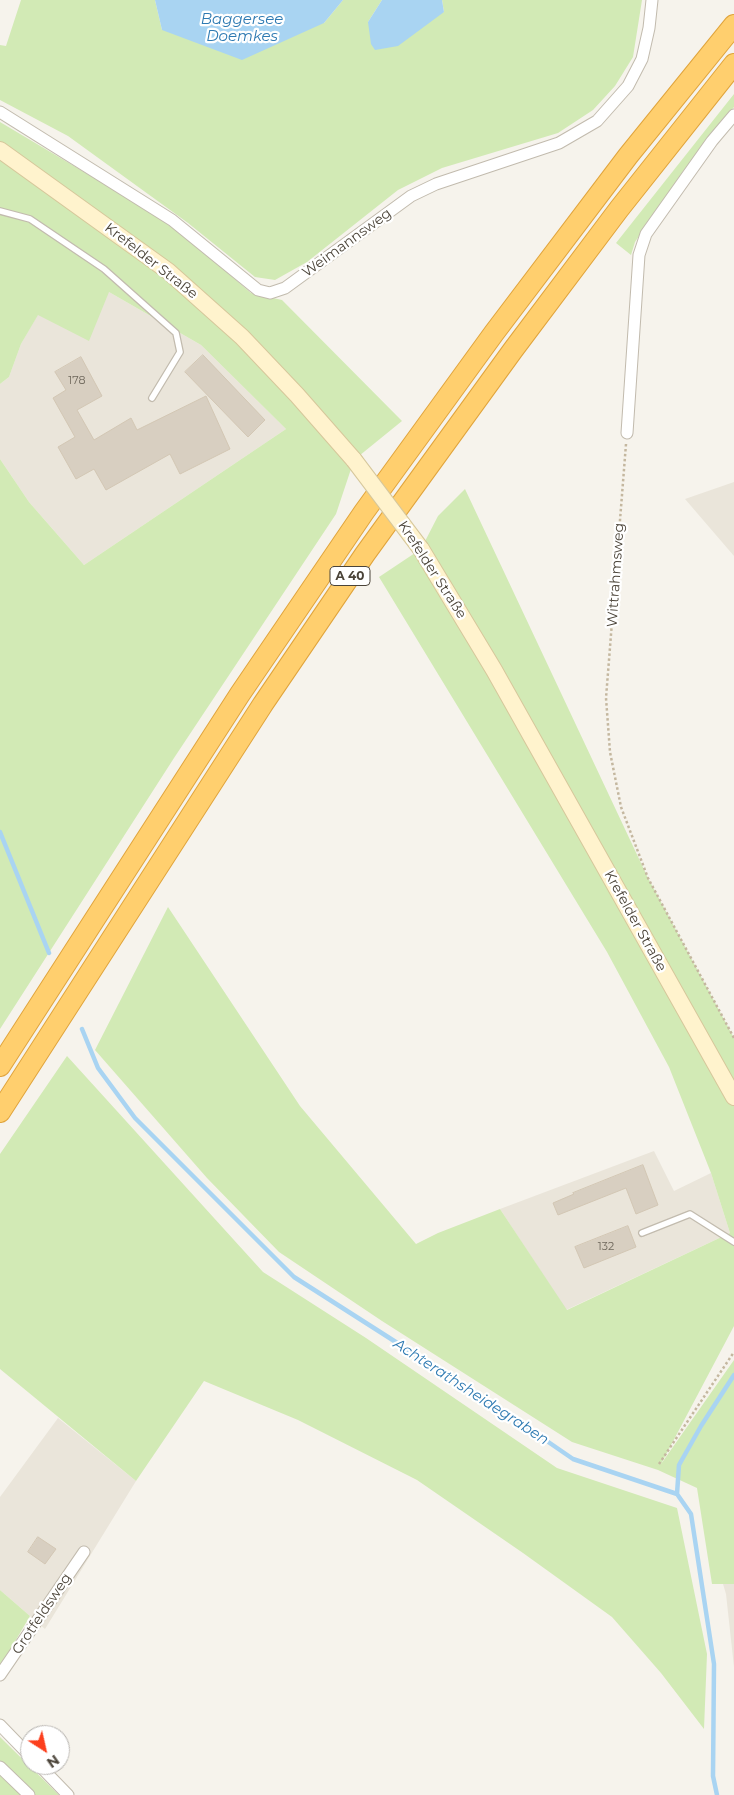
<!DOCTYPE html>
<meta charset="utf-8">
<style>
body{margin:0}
#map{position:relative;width:734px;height:1795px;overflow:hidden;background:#f6f3ec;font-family:Montserrat,sans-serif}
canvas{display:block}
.north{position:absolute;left:20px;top:1725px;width:50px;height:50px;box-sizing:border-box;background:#fff;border:1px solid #b7b4b0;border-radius:50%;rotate:145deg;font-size:14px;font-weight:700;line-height:20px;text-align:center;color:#4b4439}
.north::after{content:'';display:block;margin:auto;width:18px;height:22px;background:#fc3f1d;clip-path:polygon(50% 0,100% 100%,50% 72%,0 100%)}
</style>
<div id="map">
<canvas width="734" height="1795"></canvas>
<div class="north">N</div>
</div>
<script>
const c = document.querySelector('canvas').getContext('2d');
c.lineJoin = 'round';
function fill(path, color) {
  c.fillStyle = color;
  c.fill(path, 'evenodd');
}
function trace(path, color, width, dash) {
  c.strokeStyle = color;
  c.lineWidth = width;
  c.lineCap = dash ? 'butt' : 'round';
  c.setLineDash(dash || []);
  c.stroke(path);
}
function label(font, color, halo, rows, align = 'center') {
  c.font = font + ' Montserrat,sans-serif';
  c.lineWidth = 4.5;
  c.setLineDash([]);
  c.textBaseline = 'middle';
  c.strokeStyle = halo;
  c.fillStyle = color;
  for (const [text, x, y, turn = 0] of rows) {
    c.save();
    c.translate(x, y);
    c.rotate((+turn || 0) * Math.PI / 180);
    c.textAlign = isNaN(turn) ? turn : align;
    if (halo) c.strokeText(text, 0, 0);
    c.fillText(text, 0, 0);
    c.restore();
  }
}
fill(new Path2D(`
 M109,292L201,345L286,429L84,565L29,502L0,459V384L9,377L21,344L38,314Z
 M734,482V556L685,499Z
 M654,1151L674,1191L711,1173L730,1233L566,1310L500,1209Z
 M58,1418L136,1481L45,1629L0,1590V1497Z
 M723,1584H734V1667L726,1594Z`), '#eae5da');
fill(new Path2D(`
 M21,0H155L162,30L324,23L343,0H382L368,22L444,12L442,0H642L633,57L615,86L593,110L558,133L442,168L398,190L307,262L275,280L255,277L188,223L68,136L0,100V45L6,46Z
 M734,94V107L684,170L635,242L631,255L616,243Z
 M0,122L111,188L177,229L251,293L282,300L402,421L354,460L336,514L174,758L0,1029V459L29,502L84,565L286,429L201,345L109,292L89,341L38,315L21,344L9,377L0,384Z
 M465,489L648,878L734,1038V1326L661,1464L734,1360V1584H712L697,1488L658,1470L572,1442L382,1321L279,1252L207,1178L95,1050L168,907L300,1106L416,1244L438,1233L500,1209L567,1310L730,1233L711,1173L669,1067L607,952L379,577L421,549L438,516Z
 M67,1056L263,1272L366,1338L557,1468L677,1508L707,1654L704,1729L661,1673L612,1617L523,1553L417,1480L298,1420L204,1381L136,1481L0,1369V1154Z
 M0,1590L30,1616L0,1667Z
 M0,1737L59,1795H0Z`), '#d2eab5');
fill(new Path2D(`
 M155,0H343L324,23L242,60L162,30Z
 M382,0H442L444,12L398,46L375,50L371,44L368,22Z`), '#a9d4f2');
trace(new Path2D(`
 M0,832L49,953
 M82,1029L98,1068L135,1118L294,1277L496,1406L573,1459L677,1494L691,1514L714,1664L713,1776L717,1795
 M677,1494L679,1465L701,1426L734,1375`), '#a9d4f2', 4.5);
const building = new Path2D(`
 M203,355L265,420L248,437L185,372Z
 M81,357L102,396L77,410L94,440L131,418L137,430L206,396L230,449L180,474L170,454L106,490L94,469L76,479L58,447L75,437L53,398L66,390L55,372Z
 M643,1165L658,1205L636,1214L626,1188L558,1215L553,1203L574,1194L573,1193Z
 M628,1226L636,1247L584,1268L575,1247Z
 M38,1537L56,1549L45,1564L28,1552Z`);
fill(building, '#d8cfc1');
trace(building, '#d3c7b4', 1);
const service = new Path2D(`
 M0,211L30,219L104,269L176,333L180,352L152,398
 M642,1233L690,1214L734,1242`);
const minor = new Path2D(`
 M0,112L172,220L258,290L270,293L285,288L411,196L436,184L559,143L597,121L628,86L642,59L649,28L652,0
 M627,433L639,255L646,234L712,141L734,115
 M0,1675L84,1552
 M0,1725L30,1756
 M39,1765L68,1795
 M0,1767L29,1795`);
const secondary = new Path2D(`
 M0,150L168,271L242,337L297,395L354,460
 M421,549L494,670L734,1097`);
const motorway = new Path2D(`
 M0,1066L240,694L364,512L494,333L628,156L734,25
 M0,1112L263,704L365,554L513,350L619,209L734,64`);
trace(service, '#c2bbae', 8);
trace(minor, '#c2bbae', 13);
trace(secondary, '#d6c79b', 18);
trace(motorway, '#e0a43c', 22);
trace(new Path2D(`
 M626,444L606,698L610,752L621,807L648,878L734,1038
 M659,1464L734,1352`), '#c4b79f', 2.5, [2.5, 2.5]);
trace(service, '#fff', 5.5);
trace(minor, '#fff', 11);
trace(secondary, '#fff3cd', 16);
trace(motorway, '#ffcf6e', 20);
const secondaryBridge = new Path2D(`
 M354,460L421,549`);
trace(secondaryBridge, '#d6c79b', 18, []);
trace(secondaryBridge, '#fff3cd', 16);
label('11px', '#6e675b', null, [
 ["178",77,381],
 ["132",606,1247]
]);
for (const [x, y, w] of [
 [350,576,40]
]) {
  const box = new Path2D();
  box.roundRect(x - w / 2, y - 9.5, w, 19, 4);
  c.fillStyle = '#fff';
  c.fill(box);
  trace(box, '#4b4439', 1);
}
label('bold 12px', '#4b4439', null, [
 ["A 40",350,576]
]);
label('14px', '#4b4439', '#fff', [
 ["Weimannsweg",347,243,-36],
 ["Krefelder Straße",151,261,38],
 ["Krefelder Straße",432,570,57],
 ["Wittrahmsweg",616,575,-86],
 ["Krefelder Straße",635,921,61],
 ["Grotfeldsweg",42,1614,-56]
]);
label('italic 15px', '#2e7ab2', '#fff', [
 ["Baggersee",242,20],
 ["Doemkes",242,37],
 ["Achterathsheidegraben",471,1392,33]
]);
</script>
